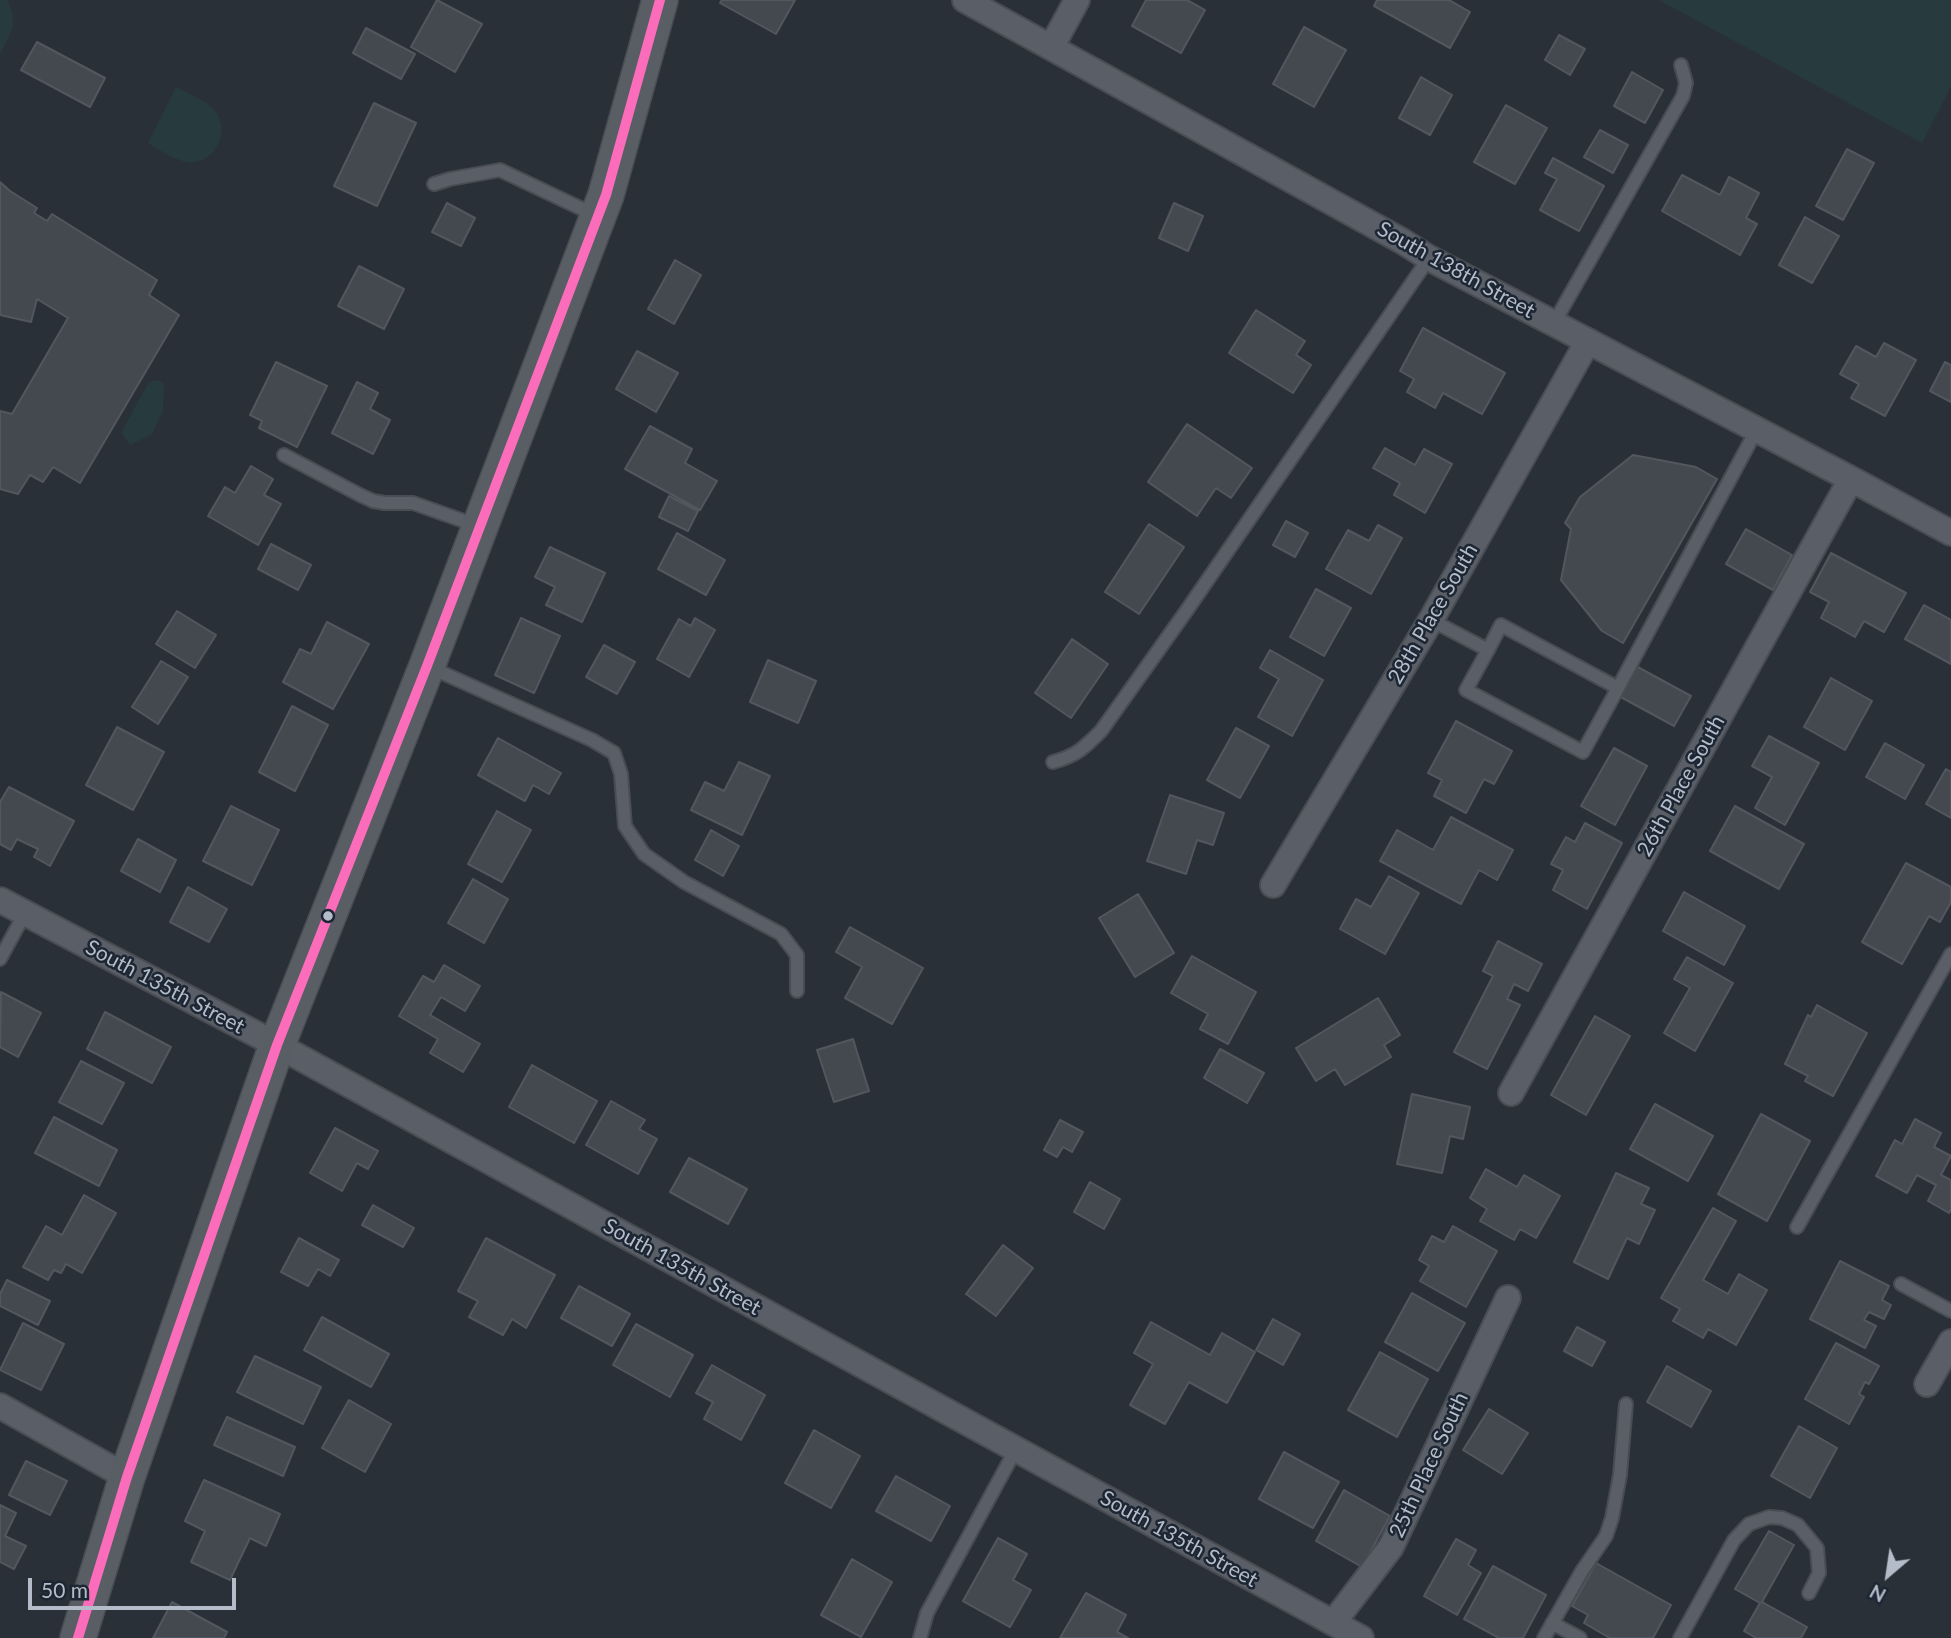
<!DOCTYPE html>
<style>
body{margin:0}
#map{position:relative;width:1951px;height:1638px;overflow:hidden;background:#2a3038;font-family:Lato,sans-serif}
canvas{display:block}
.north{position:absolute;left:1853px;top:1540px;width:70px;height:70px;-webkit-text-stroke:5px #1d2633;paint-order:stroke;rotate:209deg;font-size:19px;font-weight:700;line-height:28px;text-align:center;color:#b4bcc9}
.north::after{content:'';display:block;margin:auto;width:24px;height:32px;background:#b4bcc9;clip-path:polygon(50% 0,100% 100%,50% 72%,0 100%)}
.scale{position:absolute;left:28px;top:1578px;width:208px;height:32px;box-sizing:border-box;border:4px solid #b4bcc9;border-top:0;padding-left:9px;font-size:21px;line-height:24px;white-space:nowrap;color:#b4bcc9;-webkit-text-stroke:5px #1d2633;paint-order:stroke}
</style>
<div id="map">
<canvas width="1951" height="1638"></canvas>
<div class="north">N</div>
<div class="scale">50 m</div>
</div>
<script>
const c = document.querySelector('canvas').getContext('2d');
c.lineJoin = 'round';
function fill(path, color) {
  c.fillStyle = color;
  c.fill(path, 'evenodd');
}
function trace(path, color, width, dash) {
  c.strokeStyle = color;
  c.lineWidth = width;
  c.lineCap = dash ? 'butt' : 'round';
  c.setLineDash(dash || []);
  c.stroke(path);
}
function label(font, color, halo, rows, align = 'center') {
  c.font = font + ' Lato,sans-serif';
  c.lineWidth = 5;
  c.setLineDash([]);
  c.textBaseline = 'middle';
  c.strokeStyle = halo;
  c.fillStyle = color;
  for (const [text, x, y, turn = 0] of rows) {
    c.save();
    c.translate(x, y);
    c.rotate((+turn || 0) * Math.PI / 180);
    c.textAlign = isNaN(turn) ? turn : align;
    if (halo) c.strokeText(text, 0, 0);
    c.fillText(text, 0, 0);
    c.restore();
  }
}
fill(new Path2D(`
 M0,0H7C19,22 11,33 0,54Z
 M1659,0H1951V86L1922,143Z
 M176,87C188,94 204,99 213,109C233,129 215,165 188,162C174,160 160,150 148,143Z
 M158,380L164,384L163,411L152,434L130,445L122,433L123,429L149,382Z`), '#273a3e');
const building = new Path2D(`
 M437,0L482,24L455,72L411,47Z
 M722,0H795L776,34L720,3Z
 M1146,0H1187L1205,10L1181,53L1132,26Z
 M1377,0H1449L1470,12L1450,48L1374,6Z
 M1304,27L1346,50L1314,107L1273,84Z
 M366,28L415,54L401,79L353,53Z
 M1559,35L1585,49L1570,75L1545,60Z
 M37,42L105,78L90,107L21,70Z
 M1632,72L1663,90L1645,123L1614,106Z
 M1421,77L1452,95L1430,135L1399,118Z
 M374,103L416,123L377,206L334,186Z
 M1506,105L1547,128L1515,184L1474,162Z
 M1600,130L1628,145L1613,173L1584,157Z
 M1847,149L1874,163L1843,220L1816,206Z
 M1553,158L1604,186L1579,231L1540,210L1557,179L1545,173Z
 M1682,175L1720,195L1729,177L1759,193L1746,218L1757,224L1740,255L1662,211Z
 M0,182L10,191L37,208L34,213L47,221L52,214L157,280L149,295L179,315L80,483L53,467L43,482L30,475L18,494L0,489V411L12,414L68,318L37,299L31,322L0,315Z
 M447,203L475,218L461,246L432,232Z
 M1174,203L1203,216L1188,251L1159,238Z
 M1805,217L1839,236L1812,283L1779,265Z
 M675,260L701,275L674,324L648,309Z
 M359,266L404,289L384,329L338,306Z
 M1256,310L1305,341L1296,355L1311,365L1293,393L1229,353Z
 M1423,328L1505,373L1482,414L1443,393L1435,408L1407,392L1414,379L1400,371Z
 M1884,343L1916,360L1885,416L1851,398L1859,384L1840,374L1856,346L1876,357Z
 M637,351L678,373L656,412L616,389Z
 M276,362L327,386L297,447L259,428L262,421L250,415Z
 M1945,362L1951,365V402L1930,391Z
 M357,382L378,393L370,409L390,420L373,454L332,433Z
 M1187,424L1252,468L1231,498L1216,488L1197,516L1148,482Z
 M650,426L692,449L685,463L717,481L700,510L625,469Z
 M1385,448L1415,465L1424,449L1452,464L1425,513L1394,495L1400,483L1373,468Z
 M1633,455L1696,467L1717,479L1623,643L1602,631L1561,580L1571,529L1565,523L1580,497Z
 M251,466L273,479L264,495L281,504L258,545L208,516L225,487L235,493Z
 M669,496L698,511L688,531L659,517Z
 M1286,521L1308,533L1295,557L1273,545Z
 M1149,524L1184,547L1139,614L1105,592Z
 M1378,525L1402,538L1371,594L1326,569L1348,530L1369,541Z
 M1746,529L1792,555L1773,590L1726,564Z
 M677,533L725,560L706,595L658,569Z
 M271,544L311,565L298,590L258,569Z
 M550,547L605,573L582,622L546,605L555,587L535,577Z
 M1831,553L1906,593L1884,632L1864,621L1855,637L1821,618L1829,602L1810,592Z
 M1316,589L1351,608L1324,656L1290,637Z
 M1924,605L1951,620V664L1905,639Z
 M177,611L216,635L195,668L156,644Z
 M521,618L560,636L534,693L495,675Z
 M695,618L715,630L689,677L657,659L679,619L691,626Z
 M327,622L369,644L333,709L283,682L300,649L311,654Z
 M1072,639L1108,664L1071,718L1035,693Z
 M604,645L635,662L617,694L586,677Z
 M1270,650L1323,680L1292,736L1258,717L1279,679L1260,668Z
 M768,660L816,681L798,723L750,702Z
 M161,661L188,677L158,724L132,707Z
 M1634,665L1691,696L1674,726L1617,695Z
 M1831,678L1872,701L1845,750L1804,727Z
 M292,706L328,725L295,791L259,772Z
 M1456,721L1512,751L1494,784L1484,779L1466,813L1434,796L1442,780L1428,773Z
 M117,727L164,752L133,810L86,785Z
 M1236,728L1269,746L1240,798L1207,780Z
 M1769,736L1819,763L1785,825L1755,808L1772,777L1752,766Z
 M498,738L561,773L549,794L533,785L525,801L478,775Z
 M1885,743L1924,765L1905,799L1866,777Z
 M1614,748L1647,766L1615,825L1581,806Z
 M739,762L770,776L742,835L691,810L705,782L724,791Z
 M1946,769L1951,772V818L1926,804Z
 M9,787L74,821L50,866L34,857L38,849L17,839L11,850L0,844V802Z
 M1170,795L1224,813L1213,845L1197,840L1186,874L1147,861Z
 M231,806L279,830L252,885L203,861Z
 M1735,806L1804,844L1779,889L1710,851Z
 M497,811L531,830L502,882L468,864Z
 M1451,817L1513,850L1497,880L1479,870L1461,904L1380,861L1397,830L1433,850Z
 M1585,823L1622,843L1587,909L1553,890L1563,870L1551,864L1566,837L1575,842Z
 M711,830L739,846L723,876L695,860Z
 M138,839L176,860L160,892L121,871Z
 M1906,863L1951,887V902L1940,922L1929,916L1902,964L1862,942Z
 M1389,876L1419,893L1385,954L1340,929L1356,899L1371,907Z
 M473,879L508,899L484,943L448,923Z
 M188,887L227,909L209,942L170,922Z
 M1684,892L1745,926L1724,965L1663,931Z
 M1138,894L1174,953L1135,977L1099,918Z
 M850,927L923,968L892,1024L845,998L862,967L836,952Z
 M1498,941L1542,964L1528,991L1514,984L1507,999L1520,1005L1487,1069L1454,1052L1493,976L1483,971Z
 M1192,956L1256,992L1228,1044L1200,1029L1208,1014L1171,993Z
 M1687,957L1733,983L1695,1051L1664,1033L1690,988L1674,979Z
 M444,965L480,986L465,1011L441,997L430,1015L480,1044L463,1072L430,1053L438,1039L399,1016L423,976L434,982Z
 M1,992L41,1013L18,1057L0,1047Z
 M1378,998L1400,1035L1384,1045L1391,1057L1345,1085L1335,1069L1316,1081L1296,1048Z
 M1817,1005L1867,1033L1833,1096L1805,1081L1808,1076L1785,1064L1808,1015L1811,1017Z
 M105,1012L171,1047L152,1083L87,1049Z
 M1595,1016L1630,1036L1586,1115L1551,1095Z
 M853,1039L869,1091L834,1102L817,1050Z
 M1220,1049L1264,1073L1247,1103L1204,1078Z
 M81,1061L124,1083L102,1124L59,1102Z
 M532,1065L597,1101L574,1143L509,1107Z
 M1412,1094L1470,1107L1463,1139L1450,1136L1442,1173L1397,1164Z
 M611,1101L645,1120L639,1129L657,1139L638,1174L586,1145Z
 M1655,1104L1713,1136L1688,1181L1630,1149Z
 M1761,1114L1810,1141L1767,1221L1718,1194Z
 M54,1117L117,1150L99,1186L35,1153Z
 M1915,1119L1941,1133L1934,1147L1951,1156L1941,1175L1951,1180V1209L1949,1213L1928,1201L1936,1185L1917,1175L1907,1193L1876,1176L1895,1140L1902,1144Z
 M1060,1120L1083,1132L1072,1152L1063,1147L1057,1157L1044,1150Z
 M335,1128L378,1151L368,1169L357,1163L342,1191L310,1173Z
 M689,1158L747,1189L728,1224L670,1192Z
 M1486,1169L1517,1187L1524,1175L1560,1196L1536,1238L1520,1229L1514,1240L1480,1221L1487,1209L1470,1198Z
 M1616,1173L1649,1188L1641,1204L1655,1210L1639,1244L1627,1238L1608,1279L1574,1262Z
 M1090,1182L1120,1199L1104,1229L1074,1212Z
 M84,1195L116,1213L82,1273L66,1264L61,1273L54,1270L48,1280L23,1267L46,1226L62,1235Z
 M373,1205L414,1228L403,1247L362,1225Z
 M1713,1208L1736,1221L1703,1280L1728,1294L1739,1274L1767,1290L1736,1345L1708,1329L1703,1338L1673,1321L1680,1309L1661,1298Z
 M1453,1226L1497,1251L1466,1307L1420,1281L1429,1266L1419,1260L1432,1236L1444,1242Z
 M299,1238L339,1260L330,1276L318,1269L308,1286L281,1272Z
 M486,1238L555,1275L526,1328L512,1319L503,1335L469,1317L478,1301L458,1291Z
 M1003,1245L1033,1268L996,1316L966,1294Z
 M1840,1261L1889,1286L1882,1300L1891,1305L1884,1319L1869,1312L1864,1320L1876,1326L1865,1348L1810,1319Z
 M7,1280L50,1301L38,1325L0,1306V1294Z
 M579,1286L630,1314L612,1346L561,1318Z
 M1412,1293L1465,1323L1438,1371L1385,1342Z
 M322,1317L389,1354L371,1387L304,1350Z
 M1273,1319L1300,1334L1283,1365L1256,1350Z
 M1151,1322L1210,1355L1222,1333L1255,1352L1227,1403L1189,1382L1165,1424L1130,1405L1153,1364L1134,1353Z
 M23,1323L64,1344L41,1390L0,1370Z
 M636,1324L693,1355L670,1397L613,1365Z
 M1577,1327L1605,1342L1592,1366L1564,1351Z
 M1836,1343L1879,1366L1869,1384L1865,1382L1859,1394L1864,1397L1849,1424L1805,1399Z
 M1380,1352L1428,1379L1397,1437L1348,1410Z
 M255,1356L321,1387L303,1424L237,1392Z
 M712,1365L765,1395L741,1440L704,1419L713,1402L696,1393Z
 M1667,1366L1711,1391L1691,1427L1647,1402Z
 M349,1400L391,1424L365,1472L322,1448Z
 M1489,1409L1528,1433L1502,1474L1463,1450Z
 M227,1417L295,1447L283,1476L214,1445Z
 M1799,1426L1837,1448L1810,1498L1771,1476Z
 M814,1430L860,1456L831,1508L785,1483Z
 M1284,1452L1339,1482L1313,1528L1259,1499Z
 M26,1461L67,1481L50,1515L9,1495Z
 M896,1476L950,1506L931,1541L876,1511Z
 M204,1480L280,1514L266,1546L250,1538L230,1580L191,1562L205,1531L185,1521Z
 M1344,1490L1390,1516L1362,1567L1316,1541Z
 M0,1505L16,1513L5,1536L26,1546L14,1569L0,1562Z
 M1769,1531L1794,1545L1762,1602L1807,1627L1801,1638H1756L1744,1631L1760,1603L1735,1589Z
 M998,1538L1027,1554L1013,1580L1031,1590L1010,1627L963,1601Z
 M1456,1539L1476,1550L1468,1565L1481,1573L1457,1615L1424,1596Z
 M852,1559L892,1582L861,1637L821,1615Z
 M1596,1563L1671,1605L1653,1638H1610L1584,1623L1588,1615L1572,1606Z
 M1493,1566L1546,1595L1523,1638H1499L1464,1619Z
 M1086,1593L1126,1615L1117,1632L1128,1638H1060Z
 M172,1602L227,1632L224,1638H153Z`);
fill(building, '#444950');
trace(building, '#52575f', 2);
const lane = new Path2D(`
 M434,184L450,179L500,170L597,216
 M1554,323L1683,96L1686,83L1681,65
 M284,455L360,495L373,501L385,503H413L478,526
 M1431,620L1488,650L1466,690L1583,752L1618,688
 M1488,650L1501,625L1618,688L1757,429
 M427,666L592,740L614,753L621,774L625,826L644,854L684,882L781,934L797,955V991
 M1053,762C1076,756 1084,748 1101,731L1187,610L1429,258
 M0,959L25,913
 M1797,1227L1951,954
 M1901,1284L1951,1311
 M1552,1623L1580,1638
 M920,1638L927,1613L1016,1449
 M1544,1638L1582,1571L1606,1536L1612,1518L1620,1475L1626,1404
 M1680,1638L1734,1540L1749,1524L1769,1517L1782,1518L1798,1525L1817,1548L1819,1573L1809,1593`);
const street = new Path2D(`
 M965,0L1402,241L1429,258L1851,479L1951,533
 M1052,46L1077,0
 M1273,885L1431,620L1588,341
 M0,900L277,1045L1361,1638
 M1511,1093L1851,479
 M1927,1384L1951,1342
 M0,1406L127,1477
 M1333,1623L1391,1547L1508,1298`);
const secondary = new Path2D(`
 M78,1638L127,1477L277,1045L427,666L606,195L660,0`);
trace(lane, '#484c53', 16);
trace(street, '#484c53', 28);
trace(secondary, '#484c53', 38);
trace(lane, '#5a5e66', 12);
trace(street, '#5a5e66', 24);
trace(secondary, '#595d64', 35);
trace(new Path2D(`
 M78,1638L127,1477L277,1045L427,666L606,195L660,0`), '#fb6dba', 10);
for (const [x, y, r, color] of [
 [328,916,6,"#b4bcc9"]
]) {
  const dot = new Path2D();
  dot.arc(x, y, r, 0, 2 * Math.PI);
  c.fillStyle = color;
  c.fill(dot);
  trace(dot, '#1d2633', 2.5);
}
label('21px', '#b4bcc9', '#1d2633', [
 ["South 138th Street",1456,270,29],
 ["28th Place South",1433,614,-60],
 ["26th Place South",1681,786,-61],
 ["South 135th Street",165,987,28],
 ["South 135th Street",682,1267,29],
 ["25th Place South",1429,1465,-65],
 ["South 135th Street",1179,1539,29]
]);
</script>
